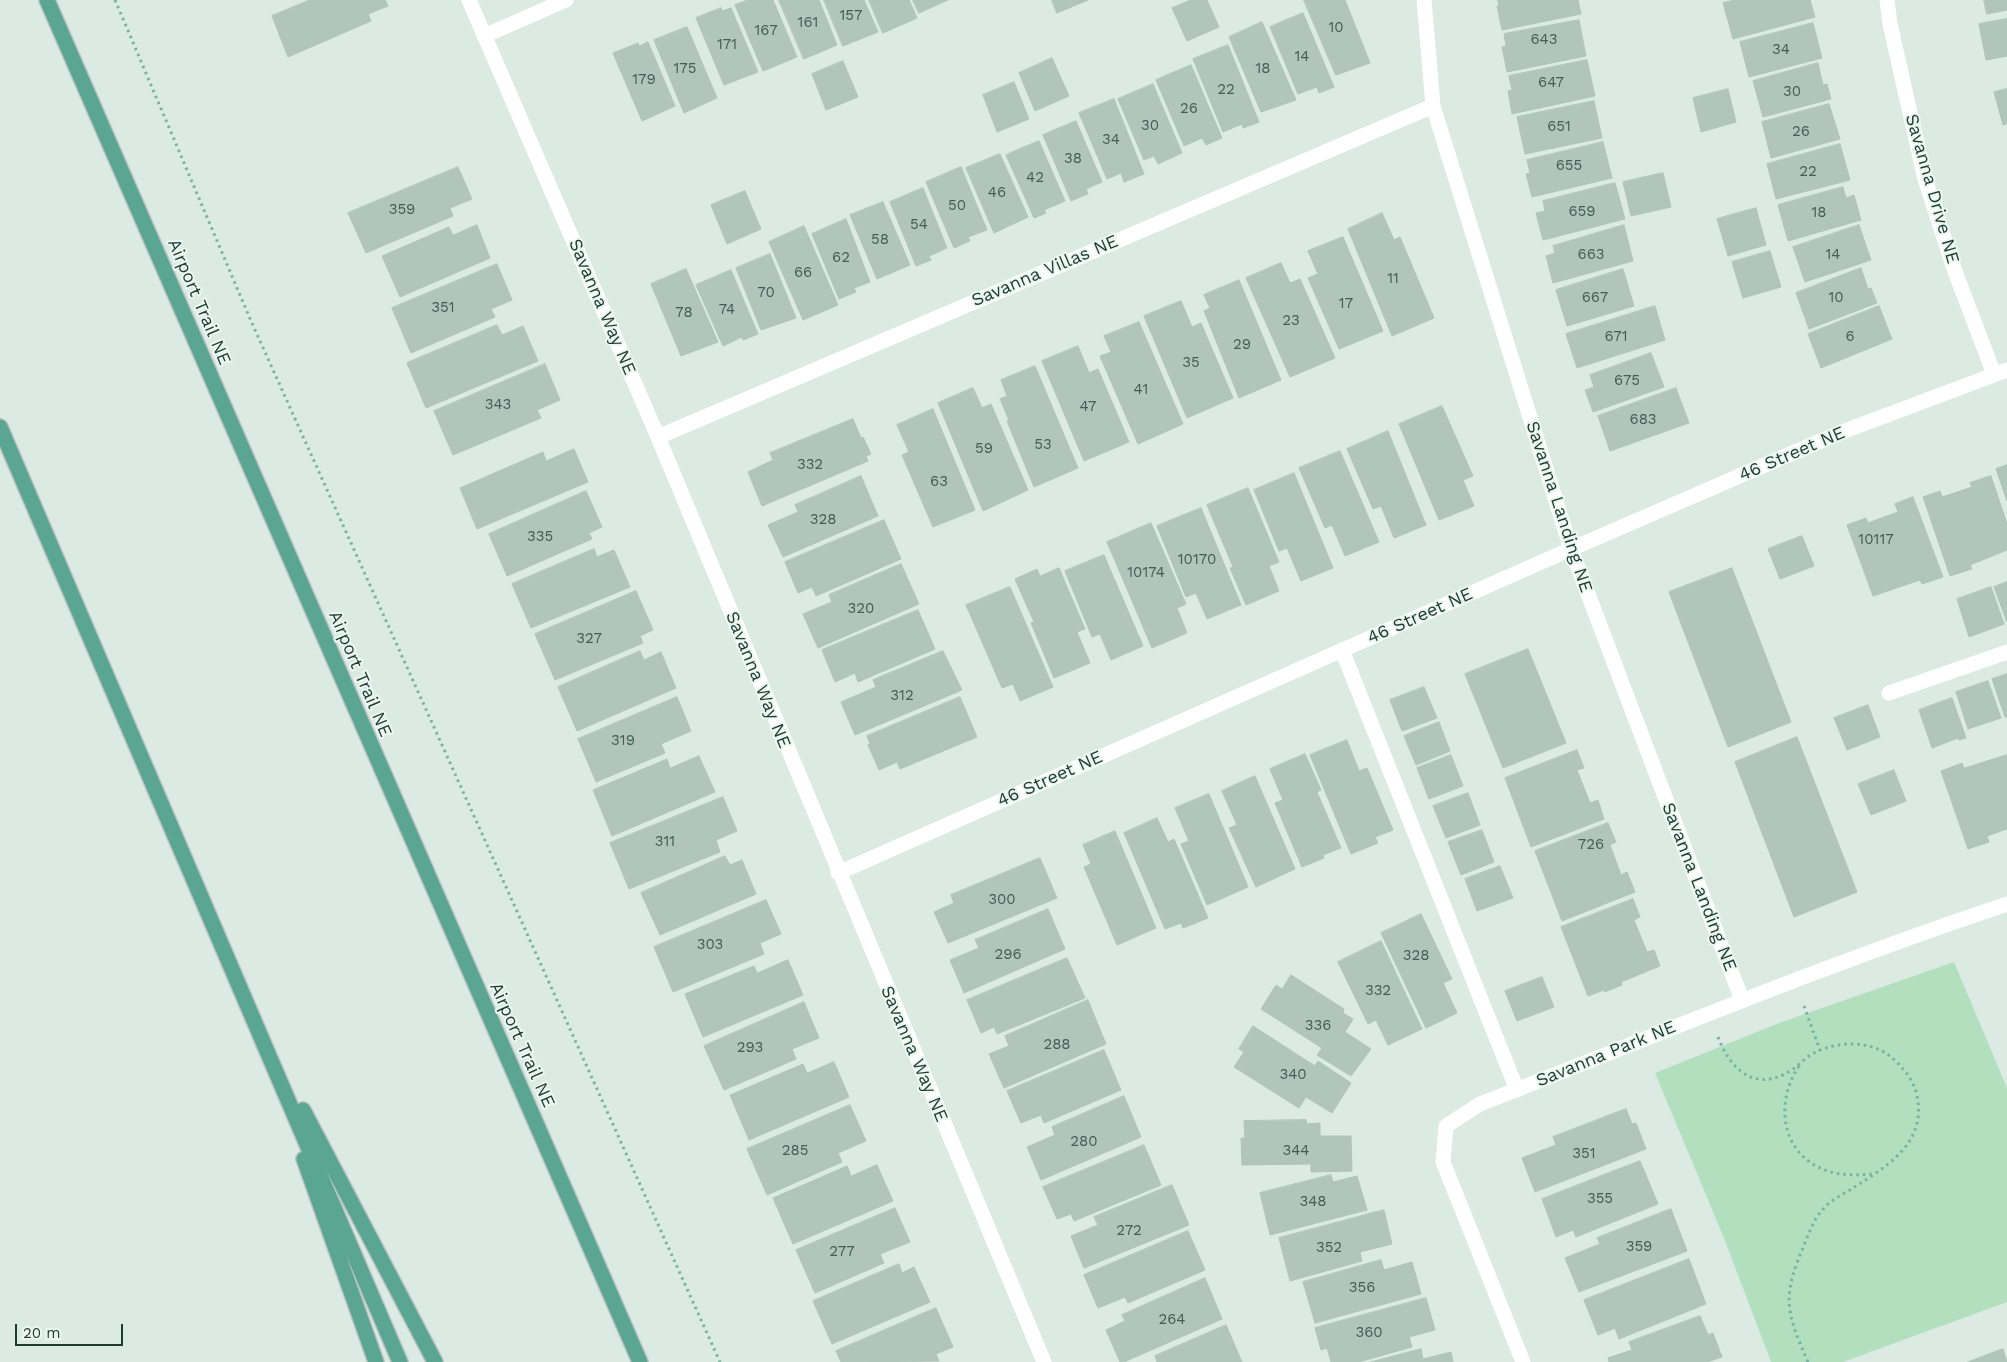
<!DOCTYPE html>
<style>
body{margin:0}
#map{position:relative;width:2007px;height:1362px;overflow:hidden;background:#dceae4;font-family:"Work Sans",sans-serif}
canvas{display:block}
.scale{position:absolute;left:15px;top:1324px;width:108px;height:22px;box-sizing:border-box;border:2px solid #1d3b33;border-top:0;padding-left:6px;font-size:15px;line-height:18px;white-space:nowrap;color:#1d3b33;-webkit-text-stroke:4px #edf7f2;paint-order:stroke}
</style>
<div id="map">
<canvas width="2007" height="1362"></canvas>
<div class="scale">20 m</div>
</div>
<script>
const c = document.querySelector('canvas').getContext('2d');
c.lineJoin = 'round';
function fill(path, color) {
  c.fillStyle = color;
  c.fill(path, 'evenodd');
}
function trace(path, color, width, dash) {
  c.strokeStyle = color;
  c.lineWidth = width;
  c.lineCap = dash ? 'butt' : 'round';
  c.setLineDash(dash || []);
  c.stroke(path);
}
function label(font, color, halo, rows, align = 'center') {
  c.font = font + ' "Work Sans",sans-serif';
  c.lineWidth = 4;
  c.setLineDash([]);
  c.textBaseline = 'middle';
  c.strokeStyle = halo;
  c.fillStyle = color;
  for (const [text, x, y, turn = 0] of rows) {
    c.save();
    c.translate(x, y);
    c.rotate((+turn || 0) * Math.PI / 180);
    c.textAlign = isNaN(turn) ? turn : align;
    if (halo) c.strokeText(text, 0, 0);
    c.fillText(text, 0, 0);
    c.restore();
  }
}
fill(new Path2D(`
 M1954,962L2007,1088V1302L1843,1362H1771L1724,1238L1655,1073L1779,1023Z`), '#b2dfbe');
const building = new Path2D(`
 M310,0H385L388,6L368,14L371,21L288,57L272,16Z
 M748,0H773L797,57L763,71L735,5Z
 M779,0H819L837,45L804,59Z
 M824,0H864L878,32L843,46Z
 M869,0H909L917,18L883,33Z
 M913,0H948L919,13Z
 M1052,0H1088L1057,13Z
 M1191,0H1207L1219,27L1187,41L1172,8Z
 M1304,0H1345L1370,63L1336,75Z
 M1498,0H1578L1581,14L1502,30L1497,6H1499Z
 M1735,0H1810L1815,17L1733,39L1723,3Z
 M1984,0H2007V10L1987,14Z
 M721,8L722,11L731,8L758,72L724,85L696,18Z
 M1303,13L1334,87L1319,93L1317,87L1298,94L1270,27Z
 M2007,19V56L1986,60L1979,24Z
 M1579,20L1586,56L1507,72L1502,47L1506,46L1504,34Z
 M1262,22L1296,100L1261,112L1229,37Z
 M1813,23L1822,58L1749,77L1740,42Z
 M687,27L717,98L684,113L654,40Z
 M648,42L675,106L642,121L613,53L638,43L639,46Z
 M1228,45L1259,122L1243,128L1242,124L1223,132L1193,59Z
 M1052,58L1069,96L1035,111L1019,73Z
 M1587,60L1595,96L1512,114L1508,91L1512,90L1509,76Z
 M843,61L858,97L826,110L812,74Z
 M1818,63L1823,85L1827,84L1831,99L1763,117L1753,81Z
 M1191,65L1222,138L1206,145L1202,138L1184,146L1156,80Z
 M1014,82L1029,119L997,132L983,95Z
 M1153,84L1182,153L1158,164L1154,156L1144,160L1118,99Z
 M1728,89L1736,122L1701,132L1693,98Z
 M2007,89V124L2003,125L1994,92Z
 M1114,99L1144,174L1124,182L1121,173L1107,179L1079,113Z
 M1594,101L1602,138L1525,154L1517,117Z
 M1829,104L1840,139L1771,158L1762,122Z
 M1076,121L1102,182L1086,189L1088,194L1071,201L1043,135Z
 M1039,141L1065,201L1044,210L1046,213L1034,218L1006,155Z
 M1603,142L1612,178L1532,197L1526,174L1530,173L1527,160Z
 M1840,144L1850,180L1776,199L1767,164Z
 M1000,154L1028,217L994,233L966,168Z
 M458,167L472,199L450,208L453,216L366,253L348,213Z
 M961,167L987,230L968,237L970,241L954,248L926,182Z
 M1663,173L1671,207L1631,216L1623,182Z
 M1615,183L1625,219L1543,240L1536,213L1545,211L1543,201Z
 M1843,187L1846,198L1854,195L1861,220L1788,241L1778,205Z
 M923,188L947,248L929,256L931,260L916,266L890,202Z
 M745,191L761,229L727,244L711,205Z
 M883,202L910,265L877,279L850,215Z
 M1756,208L1766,245L1728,256L1717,219Z
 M1382,213L1394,240L1400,237L1434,318L1392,336L1348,229Z
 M846,219L870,282L854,288L856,292L839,299L812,234Z
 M477,225L490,258L400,297L382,256L449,227L453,235Z
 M1624,225L1633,261L1553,283L1546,256L1555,253L1553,246Z
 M1859,225L1871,260L1805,282L1793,247Z
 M804,226L838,305L803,320L769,242Z
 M1343,237L1383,331L1339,349L1308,278L1318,274L1308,251Z
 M1770,251L1781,287L1743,298L1732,262Z
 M770,254L796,318L761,330L736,268Z
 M1281,263L1290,283L1300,279L1335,358L1290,377L1246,278Z
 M497,264L512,300L491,309L495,317L411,353L392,308Z
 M1861,268L1868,289L1871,288L1877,303L1809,329L1796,293Z
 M686,269L718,342L681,356L651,284Z
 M1623,269L1634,306L1567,326L1556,290Z
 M731,270L758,334L743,340L742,337L723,346L696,285Z
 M1239,280L1281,380L1239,398L1204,311L1210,308L1204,295Z
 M1181,301L1192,327L1201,323L1233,398L1187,418L1144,316Z
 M1655,306L1665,340L1577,368L1566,334Z
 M1879,306L1892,339L1821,368L1808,334Z
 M1139,322L1183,424L1138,444L1100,356L1111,352L1104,336Z
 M497,325L502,335L523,326L538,361L426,408L407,363Z
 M1078,346L1089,373L1098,369L1129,442L1084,461L1042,361Z
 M1651,353L1664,387L1593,412L1585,390L1594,387L1590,375Z
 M545,364L560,400L537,410L541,418L453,455L434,411Z
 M1035,366L1078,468L1034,487L1007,421L1009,420L1000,399L1007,396L1001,380Z
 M973,388L982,408L991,404L1028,490L983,511L938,403Z
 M1676,388L1689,423L1610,451L1598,416Z
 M1442,406L1473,476L1463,480L1474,506L1439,520L1399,424Z
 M933,409L975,510L933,527L902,455L909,452L897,425Z
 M853,419L861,438L863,437L871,454L866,456L868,461L762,506L748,472L773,460L770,453Z
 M1388,431L1426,525L1394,538L1381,506L1373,509L1347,449Z
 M574,449L588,482L477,529L460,488L543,452L546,461Z
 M1340,451L1379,542L1345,556L1332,525L1325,528L1299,468Z
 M2007,465V501L1996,469Z
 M1294,473L1333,568L1301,581L1287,548L1279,551L1254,490Z
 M861,476L878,516L783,557L768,525L798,512L795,505Z
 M1991,476L2007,524V550L1970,565L1972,569L1950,576L1923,497L1940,491L1942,497L1972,487L1970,483Z
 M1248,488L1279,562L1269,566L1279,591L1246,605L1230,568L1233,567L1207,505Z
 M586,491L602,527L589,533L592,539L507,576L489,534Z
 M1913,497L1943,577L1922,584L1920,580L1873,596L1847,525L1866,518L1868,523L1898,512L1895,504Z
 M1201,508L1241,605L1207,619L1196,593L1186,597L1157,526Z
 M884,520L901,559L816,596L812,587L798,593L785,562Z
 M1151,523L1186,604L1177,608L1187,633L1152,648L1107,542Z
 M1802,536L1814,566L1780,579L1768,549Z
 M594,549L597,557L614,550L630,587L531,628L512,584Z
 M1104,555L1143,646L1111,660L1100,634L1092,637L1065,571Z
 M901,564L919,604L818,648L803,614L832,602L829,595Z
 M1059,568L1085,629L1077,632L1090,663L1054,678L1031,623L1034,622L1015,579L1037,569L1040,576Z
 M1732,568L1791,722L1728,747L1669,592Z
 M2007,582V622L1994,587Z
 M1010,587L1053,687L1020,701L1013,684L1002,688L966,605Z
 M1991,587L2004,624L1969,637L1957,599Z
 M636,591L653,630L640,636L643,643L555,680L535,634Z
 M918,610L935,649L858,682L855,673L835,682L822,650Z
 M1528,649L1566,743L1503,768L1465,674Z
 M640,651L644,660L661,652L676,688L577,731L558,687Z
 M943,651L962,690L855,735L841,702L876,687L873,680Z
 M2007,674V717H2005L1992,679Z
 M1988,681L2001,718L1968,729L1956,692Z
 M1424,687L1437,718L1402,731L1390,700Z
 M677,697L691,731L661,744L665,753L596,782L578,739Z
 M960,697L977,737L900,769L897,762L879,770L868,745L870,744L867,736Z
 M1952,698L1966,738L1959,740L1958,738L1932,748L1919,710Z
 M1868,705L1880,737L1847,750L1834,718Z
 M1439,722L1450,751L1416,765L1404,736Z
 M1797,737L1857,892L1794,917L1735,762Z
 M1347,740L1359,771L1367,768L1393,830L1375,837L1378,843L1351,854L1310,755Z
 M1577,750L1584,768L1577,770L1590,803L1598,800L1604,819L1531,847L1505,778Z
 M1305,754L1321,790L1317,792L1341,848L1323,855L1324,858L1302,867L1275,803L1283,800L1270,769Z
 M1451,755L1463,786L1429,799L1417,768Z
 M2007,755V829L1987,836L1989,842L1968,849L1941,771L1962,763L1964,768Z
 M699,756L715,792L612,836L593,790L667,759L670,768Z
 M1894,770L1906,801L1871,815L1858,784Z
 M1255,776L1295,869L1256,887L1229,828L1237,825L1222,791Z
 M1468,793L1480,825L1446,838L1433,806Z
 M1209,794L1248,887L1207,905L1181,844L1189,841L1175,808Z
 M723,797L737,831L716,840L720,852L629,889L610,843Z
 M1157,818L1168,842L1174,839L1208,918L1183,928L1181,923L1165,929L1124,833Z
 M1608,823L1616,842L1610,845L1621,875L1627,872L1635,892L1562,921L1535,851Z
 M1482,830L1494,862L1461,875L1448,842Z
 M1115,831L1156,928L1117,945L1084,867L1091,864L1083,845Z
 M725,856L730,865L742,860L756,894L660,935L641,893Z
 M1040,858L1057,898L948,943L934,912L954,903L951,895Z
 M1500,866L1513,898L1477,911L1465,879Z
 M1633,899L1640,917L1634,920L1647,952L1654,950L1660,966L1621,982L1622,985L1605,992L1604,990L1588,996L1561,927Z
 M766,900L781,934L760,943L764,954L673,992L654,947Z
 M1048,909L1065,949L964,993L950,960L979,948L975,940Z
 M1421,914L1452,979L1443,983L1457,1013L1426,1028L1381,933Z
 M1381,941L1422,1029L1388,1045L1376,1020L1368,1024L1338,962Z
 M1067,958L1085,998L997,1034L994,1027L981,1033L967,1000Z
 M788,960L803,995L703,1037L685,994L754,966L757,973Z
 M1291,975L1344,1009L1343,1013L1353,1019L1345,1032L1371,1049L1351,1076L1317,1055L1322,1048L1261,1009L1276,985L1282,989Z
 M1542,977L1554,1007L1517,1021L1505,991Z
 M1088,1000L1106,1044L1004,1088L989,1054L1009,1046L1005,1036Z
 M804,1002L819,1038L792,1049L796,1059L724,1090L704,1046Z
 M1253,1026L1315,1066L1318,1061L1351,1083L1332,1113L1306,1097L1299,1108L1234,1067L1244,1052L1239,1049Z
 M1104,1050L1121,1090L1044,1123L1041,1115L1021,1123L1007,1091Z
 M834,1062L849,1097L749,1140L730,1095L803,1064L807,1073Z
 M1124,1096L1141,1137L1041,1180L1027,1147L1055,1135L1052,1127Z
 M850,1105L866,1141L838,1153L842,1162L767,1195L747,1149Z
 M1626,1109L1632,1124L1636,1123L1646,1149L1535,1192L1522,1158L1556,1145L1553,1137Z
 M1306,1120L1307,1124L1320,1123V1136H1351L1352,1171L1311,1172V1164L1242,1165L1241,1138H1245L1244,1121Z
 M1144,1145L1161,1185L1074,1221L1071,1214L1057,1219L1043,1187Z
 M1640,1161L1658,1204L1576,1237L1573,1230L1556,1237L1542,1199Z
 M877,1165L893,1201L793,1244L773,1198L847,1166L851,1176Z
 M1331,1175L1333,1182L1357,1176L1367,1210L1270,1235L1260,1193Z
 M1172,1185L1189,1225L1084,1268L1071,1236L1098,1225L1094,1217Z
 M895,1208L910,1242L880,1254L884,1263L815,1293L796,1250Z
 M1671,1209L1687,1251L1579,1292L1565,1258L1600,1244L1597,1238Z
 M1384,1210L1392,1244L1360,1252L1362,1261L1290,1281L1279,1238Z
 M1188,1231L1205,1270L1128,1303L1125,1297L1098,1308L1084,1275Z
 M1689,1259L1706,1304L1619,1339L1615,1328L1598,1335L1584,1300Z
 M1381,1260L1384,1270L1412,1262L1421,1294L1315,1323L1303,1282Z
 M899,1264L902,1273L914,1267L930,1302L832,1344L813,1301Z
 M1205,1278L1222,1319L1124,1362H1120L1106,1330L1125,1321L1122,1315Z
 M1426,1298L1435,1330L1409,1337L1412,1347L1359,1362H1331L1327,1348L1321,1350L1315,1328Z
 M936,1308L953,1347L936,1354L939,1361L841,1362L836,1351Z
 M1700,1316L1708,1335L1713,1333L1722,1357L1707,1362H1609L1608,1358L1632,1350L1629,1342Z
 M1226,1325L1242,1362H1157L1155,1356Z
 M1421,1349L1423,1359L1451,1352L1453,1362H1371Z
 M2003,1349L2007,1362H1968Z`);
fill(building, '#b1c5bd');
trace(building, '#aec4bb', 1);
const major = new Path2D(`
 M47,0L640,1362
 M0,427L400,1362
 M303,1110L435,1362
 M304,1159L376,1362`);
trace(major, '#bbc4c2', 18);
trace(new Path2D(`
 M115,0L251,321L720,1362
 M1804,1006L1820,1050
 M1718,1037C1730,1069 1755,1093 1790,1071C1799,1066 1805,1057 1814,1053C1837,1041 1869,1040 1890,1056C1902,1066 1914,1080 1917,1096C1927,1145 1885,1167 1850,1190C1841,1195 1832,1200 1825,1207C1815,1217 1810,1230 1805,1243C1782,1296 1785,1310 1808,1362
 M1799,1066C1774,1103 1781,1156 1828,1171C1842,1176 1858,1175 1873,1174`), '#79b2a1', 3, [2.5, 4]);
trace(new Path2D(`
 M469,0L658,437L1044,1362
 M1424,0L1433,106L1571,549L1742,1000
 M1887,0L1890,24L1925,179L1954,269L1994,374
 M484,36L566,0
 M658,437L1433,106
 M1342,650L1517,1090
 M1889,693L2007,652
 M838,873L1571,549L1781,458L1842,432L2007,370
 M1523,1362L1443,1162L1446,1126L1480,1104C1655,1036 1829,963 2007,904`), '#fff', 15);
trace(major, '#5ba593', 15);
label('15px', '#425e56', null, [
 ["157",851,16],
 ["161",808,23],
 ["10",1336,28],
 ["167",766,31],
 ["643",1544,40],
 ["171",727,45],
 ["34",1781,50],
 ["14",1302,57],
 ["175",685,69],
 ["18",1263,69],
 ["179",644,80],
 ["647",1551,83],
 ["22",1226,90],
 ["30",1792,92],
 ["26",1189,109],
 ["30",1150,126],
 ["651",1559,127],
 ["26",1801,132],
 ["34",1111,140],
 ["38",1073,159],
 ["655",1569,166],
 ["22",1808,172],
 ["42",1035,178],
 ["46",997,193],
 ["50",957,206],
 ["359",402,210],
 ["659",1582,212],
 ["18",1819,213],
 ["54",919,225],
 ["58",880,240],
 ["663",1591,255],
 ["14",1833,255],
 ["62",841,258],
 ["66",803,273],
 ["11",1393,279],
 ["70",766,293],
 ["667",1595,298],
 ["10",1836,298],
 ["17",1346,304],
 ["351",443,308],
 ["74",727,310],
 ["78",684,313],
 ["23",1291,321],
 ["671",1616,337],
 ["6",1850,337],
 ["29",1242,345],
 ["35",1191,363],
 ["675",1627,381],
 ["41",1141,390],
 ["343",498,405],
 ["47",1088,407],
 ["683",1643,420],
 ["53",1043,445],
 ["59",984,449],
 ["332",810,465],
 ["63",939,482],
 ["328",823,520],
 ["335",540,537],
 ["10117",1876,540],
 ["10170",1197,560],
 ["10174",1146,573],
 ["320",861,609],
 ["327",589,639],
 ["312",902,696],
 ["319",623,741],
 ["311",665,842],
 ["726",1591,845],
 ["300",1002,900],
 ["303",710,945],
 ["296",1008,955],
 ["328",1416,956],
 ["332",1378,991],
 ["336",1318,1026],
 ["288",1057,1045],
 ["293",750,1048],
 ["340",1293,1075],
 ["280",1084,1142],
 ["285",795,1151],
 ["344",1296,1151],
 ["351",1584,1154],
 ["355",1600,1199],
 ["348",1313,1202],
 ["272",1129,1231],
 ["359",1639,1247],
 ["352",1329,1248],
 ["277",842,1252],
 ["356",1362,1288],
 ["264",1172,1320],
 ["360",1369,1333]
]);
label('18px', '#1d3b33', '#edf7f2', [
 ["Savanna Drive NE",1932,189,74],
 ["Savanna Villas NE",1045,271,-23],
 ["Airport Trail NE",199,302,67],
 ["Savanna Way NE",602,307,67],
 ["46 Street NE",1792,454,-23],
 ["Savanna Landing NE",1559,507,72],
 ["46 Street NE",1420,616,-24],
 ["Airport Trail NE",360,674,67],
 ["Savanna Way NE",758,680,68],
 ["46 Street NE",1050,779,-24],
 ["Savanna Landing NE",1699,887,69],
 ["Airport Trail NE",522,1045,66],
 ["Savanna Way NE",914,1054,67],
 ["Savanna Park NE",1606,1054,-22]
]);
</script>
